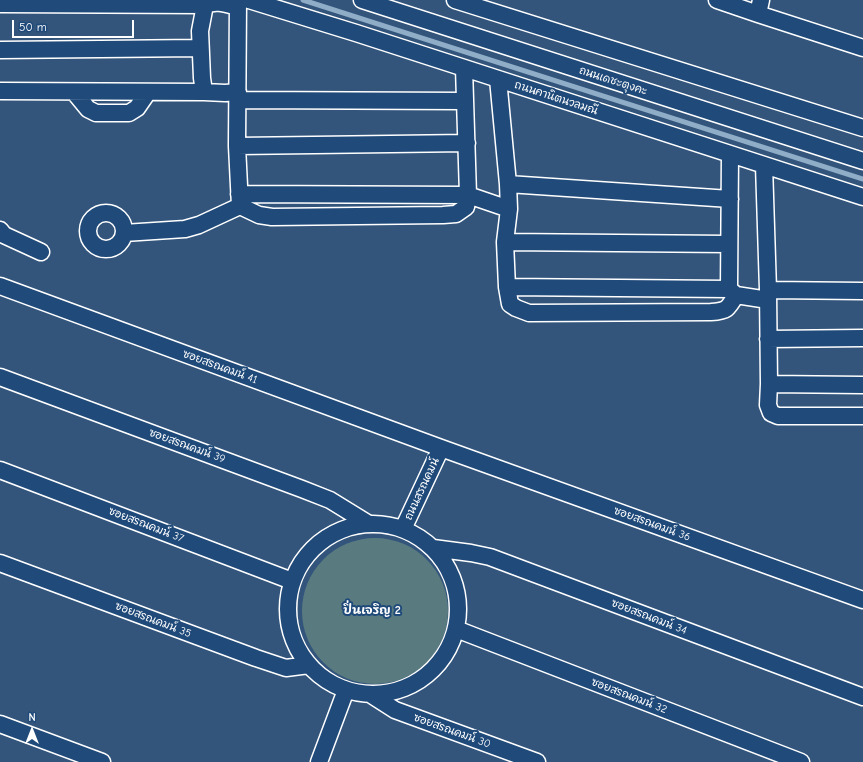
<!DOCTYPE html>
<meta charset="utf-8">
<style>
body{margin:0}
#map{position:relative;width:863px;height:762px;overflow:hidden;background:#33557c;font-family:"Comic Neue",sans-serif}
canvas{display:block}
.north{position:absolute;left:12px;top:710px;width:40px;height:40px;-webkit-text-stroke:3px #1f4a7a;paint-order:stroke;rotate:0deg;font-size:11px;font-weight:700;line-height:16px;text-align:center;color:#fff}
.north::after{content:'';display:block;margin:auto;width:14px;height:18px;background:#fff;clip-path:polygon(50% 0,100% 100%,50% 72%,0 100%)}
.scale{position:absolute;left:12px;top:20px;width:122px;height:18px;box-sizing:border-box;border:2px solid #fff;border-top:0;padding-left:5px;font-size:12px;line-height:14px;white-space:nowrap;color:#fff;-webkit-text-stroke:3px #1f4a7a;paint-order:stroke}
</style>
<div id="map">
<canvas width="863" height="762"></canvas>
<div class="north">N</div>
<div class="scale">50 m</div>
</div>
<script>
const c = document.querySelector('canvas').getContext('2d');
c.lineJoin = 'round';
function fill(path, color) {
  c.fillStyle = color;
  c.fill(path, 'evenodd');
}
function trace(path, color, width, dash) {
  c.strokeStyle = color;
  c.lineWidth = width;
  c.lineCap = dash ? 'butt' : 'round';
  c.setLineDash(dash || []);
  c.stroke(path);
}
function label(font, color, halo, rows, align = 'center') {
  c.font = font + ' "Comic Neue","Playpen Sans Thai",sans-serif';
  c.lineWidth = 4;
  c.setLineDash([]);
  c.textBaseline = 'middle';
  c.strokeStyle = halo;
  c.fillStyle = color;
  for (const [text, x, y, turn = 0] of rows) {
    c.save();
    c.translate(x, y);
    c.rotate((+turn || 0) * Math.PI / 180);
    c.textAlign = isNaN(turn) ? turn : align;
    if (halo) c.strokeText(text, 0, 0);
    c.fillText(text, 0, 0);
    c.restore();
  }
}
fill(new Path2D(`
 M302 611a73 73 0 1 1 146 0a73 73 0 1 1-146 0Z`), '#597b80');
trace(new Path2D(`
 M303,0L863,179`), '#8fadc7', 5);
const minor = new Path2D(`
 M249,0L356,33L863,197
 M362,0L863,161
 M455,0L863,128
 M717,0L758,14L863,48
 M0,4L205,5
 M238,7C226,4 217,0 205,5L200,31L202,78L204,92L225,93L238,92
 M758,14L761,0
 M0,50L200,48
 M464,68L468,195L509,209
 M498,79L508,184L509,209L505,242L507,287L510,304L516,308L529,313L711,312C727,311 728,309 736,295
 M0,91L204,92
 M74,92L88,109L96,113H129L137,108L148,92
 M238,100L465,101
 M237,146L467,143
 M730,154L729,289L736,295L768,300
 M764,165L768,290L769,384L768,405L771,413L778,416H863
 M508,184L730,199
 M239,194L468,195L466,207L456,214L443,215L272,217L259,215L240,206
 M88 231a18 18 0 1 1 36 0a18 18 0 1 1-36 0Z
 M0,230L4,235L41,252
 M124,233L185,229L199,225L240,206L237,146L238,0
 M505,242L729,244
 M0,286L441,448L863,600
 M507,287L729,289
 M768,290L863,291
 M768,339L863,338
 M0,377L302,489L330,500L369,524
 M769,384L863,385
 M0,470L292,581
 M288 609a85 85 0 1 1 170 0a85 85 0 1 1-170 0Z
 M403,529L441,448
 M433,548L471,553L490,557L863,697
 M0,563L256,658L286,668L309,665
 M456,629L801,762
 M370,694L395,710L537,762
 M0,724L102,762
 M319,762L346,690`);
trace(minor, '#fff', 19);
trace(minor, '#1f4a7a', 16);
label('11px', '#fff', '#1f4a7a', [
 ["ถนนเดชะตุงคะ",613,81,18],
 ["ถนนคานิตนวลมณี",556,98,18],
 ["ซอยสรณคมน์ 41",220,367,20],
 ["ซอยสรณคมน์ 39",187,446,20],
 ["ถนนสรณคมน์",422,489,-65],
 ["ซอยสรณคมน์ 36",652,524,20],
 ["ซอยสรณคมน์ 37",146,525,21],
 ["ซอยสรณคมน์ 34",649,617,21],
 ["ซอยสรณคมน์ 35",153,620,21],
 ["ซอยสรณคมน์ 32",629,696,21],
 ["ซอยสรณคมน์ 30",452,731,20]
]);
label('bold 12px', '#fff', '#1f4a7a', [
 ["ปิ่นเจริญ 2",372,611]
]);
</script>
